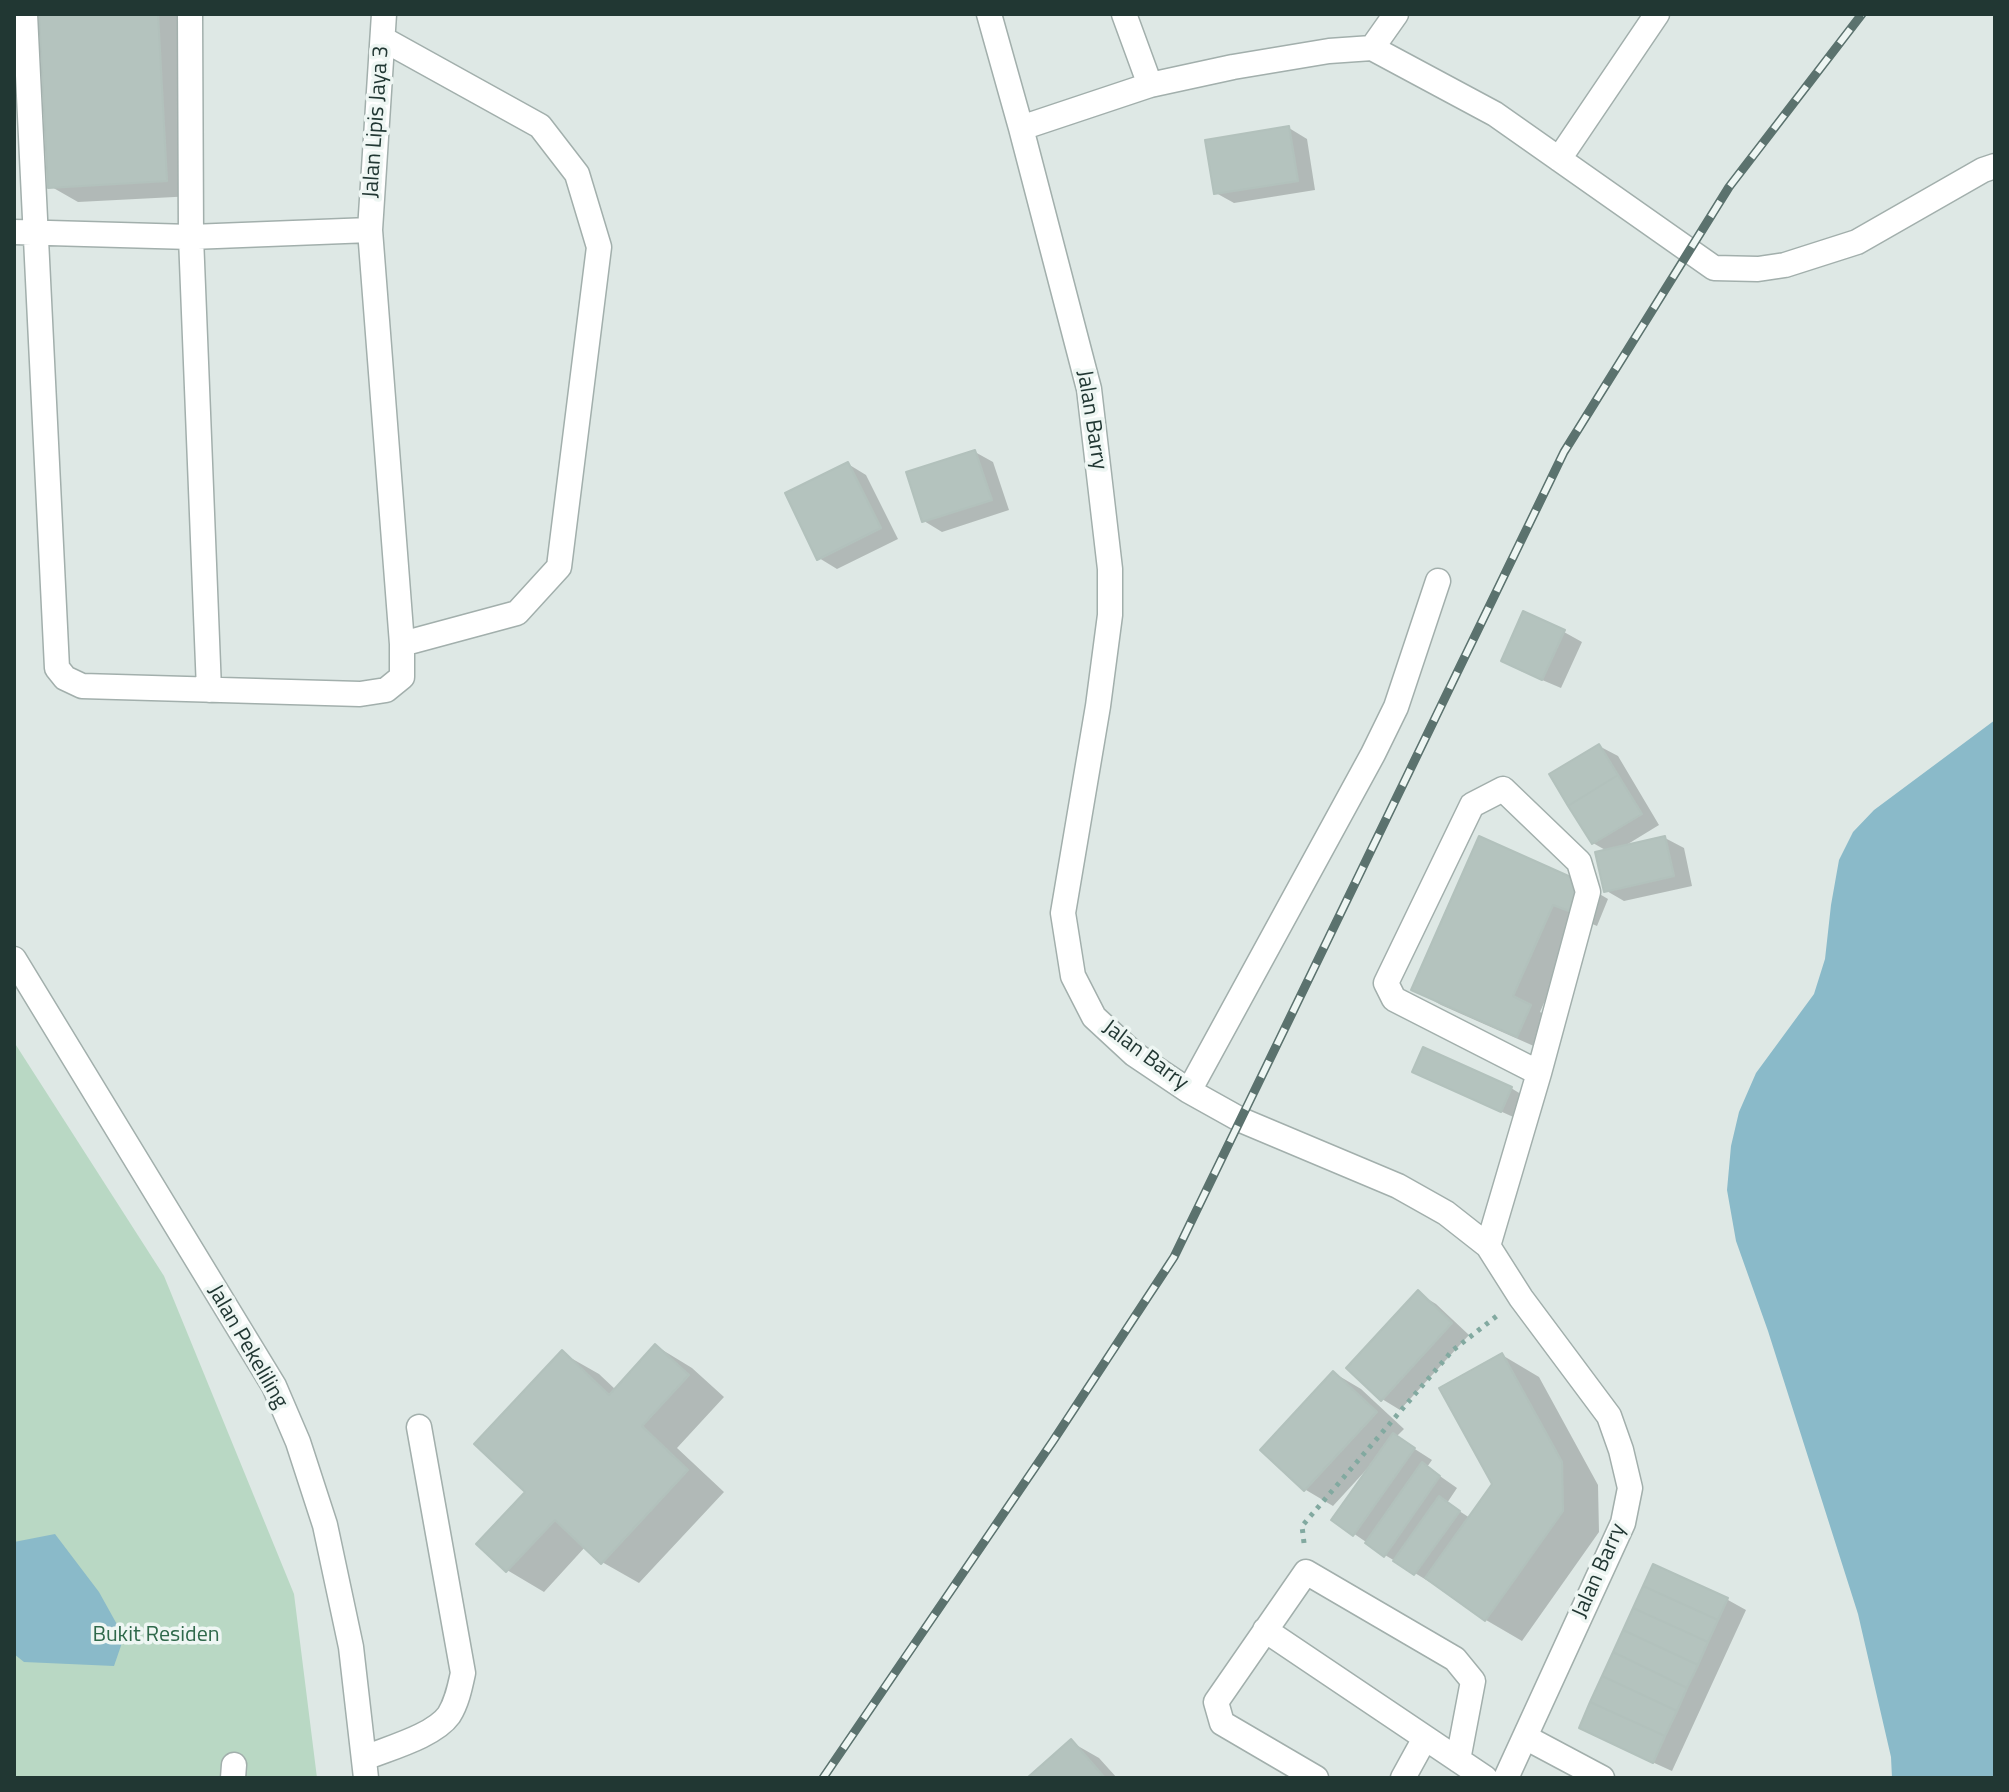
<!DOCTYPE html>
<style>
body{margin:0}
#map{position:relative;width:2009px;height:1792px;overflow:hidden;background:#dee8e5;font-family:"Titillium Web",sans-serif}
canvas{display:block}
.frame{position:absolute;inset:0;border:16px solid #213733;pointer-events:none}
</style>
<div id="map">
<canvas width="2009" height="1792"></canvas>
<div class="frame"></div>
</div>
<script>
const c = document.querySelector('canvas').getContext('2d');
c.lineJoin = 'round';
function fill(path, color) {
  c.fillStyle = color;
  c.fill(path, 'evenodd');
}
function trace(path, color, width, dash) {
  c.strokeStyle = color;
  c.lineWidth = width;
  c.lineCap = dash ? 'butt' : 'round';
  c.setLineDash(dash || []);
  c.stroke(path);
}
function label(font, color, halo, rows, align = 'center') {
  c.font = font + ' "Titillium Web",sans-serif';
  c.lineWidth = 7;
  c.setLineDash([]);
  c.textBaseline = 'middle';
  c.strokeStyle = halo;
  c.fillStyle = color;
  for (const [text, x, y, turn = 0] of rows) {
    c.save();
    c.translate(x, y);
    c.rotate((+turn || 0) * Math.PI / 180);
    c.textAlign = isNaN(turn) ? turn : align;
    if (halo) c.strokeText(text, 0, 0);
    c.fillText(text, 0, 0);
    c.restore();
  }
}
fill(new Path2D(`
 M14,1042L164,1276L294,1594L317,1778H14Z`), '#b9d8c4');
fill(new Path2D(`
 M1995,720V1778H1892L1891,1757L1858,1614L1768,1331L1736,1241L1727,1190L1731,1146L1739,1112L1756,1073L1814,994L1825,959L1831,905L1839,860L1853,832L1874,810Z
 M55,1534L99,1592L124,1637L114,1666L24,1662L14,1654V1542Z`), '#8abac9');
fill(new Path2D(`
 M41,14H184L194,196L78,202L50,186Z
 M1289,128L1307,139L1315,190L1234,203L1216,193Z
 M975,452L993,462L1009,510L942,532L924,521Z
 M848,464L866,475L898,539L837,569L819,558Z
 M1564,632L1582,642L1561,688L1521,671L1503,660Z
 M1599,746L1618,756L1659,825L1623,847L1665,838L1684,848L1692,886L1624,901L1605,890L1607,851L1593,843Z
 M1581,883L1608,899L1597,926L1581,919L1540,1012L1558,1022L1545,1051L1441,1005L1414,989Z
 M1433,1081L1511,1088L1529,1099L1520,1120Z
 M1418,1293L1436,1304L1469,1335L1400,1410L1382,1399Z
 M656,1346L692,1368L724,1397L677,1448L724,1492L639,1583L602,1562L586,1546L544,1592L507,1570L562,1353L599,1374L616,1390Z
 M1502,1355L1539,1377L1598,1485L1599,1532L1522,1641L1486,1620L1434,1583L1433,1584L1385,1555L1334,1520L1369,1471L1367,1469L1333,1506L1306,1490L1263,1450L1334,1373L1361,1389L1404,1429L1396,1437L1432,1460L1427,1467L1457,1488L1447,1503L1470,1518L1494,1484Z
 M1654,1566L1728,1600L1746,1610L1672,1771L1599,1738L1581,1727Z
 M1071,1742L1099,1758L1117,1778H1030Z`), '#0003');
const building = new Path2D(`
 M39,14H158L167,181L48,188Z
 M1289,126L1298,181L1214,194L1205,140Z
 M975,450L992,500L922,522L906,472Z
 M848,462L881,528L817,560L785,493Z
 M1523,611L1565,630L1542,680L1501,661Z
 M1599,744L1618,775L1568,806L1549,774Z
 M1618,775L1642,814L1592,844L1568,806Z
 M1479,836L1582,882L1569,911L1553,905L1513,996L1531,1005L1517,1037L1411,990Z
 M1665,836L1674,876L1604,892L1595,852Z
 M1423,1047L1512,1087L1501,1112L1412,1072Z
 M1418,1290L1452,1323L1381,1401L1346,1368Z
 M655,1344L689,1375L642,1426L688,1470L601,1564L555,1520L506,1572L476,1544L525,1492L474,1444L562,1350L609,1395Z
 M1502,1353L1562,1462L1563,1511L1485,1621L1425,1578L1492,1484L1439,1388Z
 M1333,1371L1377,1412L1304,1491L1260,1450Z
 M1393,1433L1415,1448L1353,1536L1331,1520Z
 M1422,1462L1440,1476L1384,1557L1365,1543Z
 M1439,1496L1460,1511L1414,1575L1393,1561Z
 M1653,1564L1728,1598L1718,1620L1643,1586Z
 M1643,1586L1718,1620L1708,1642L1633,1608Z
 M1633,1608L1708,1642L1698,1665L1623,1630Z
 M1623,1630L1698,1665L1687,1688L1613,1652Z
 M1613,1652L1687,1688L1677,1711L1602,1676Z
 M1602,1676L1677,1711L1665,1736L1590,1702Z
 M1590,1702L1665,1736L1653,1763L1579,1728Z
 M1071,1739L1105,1778H1027Z`);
fill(building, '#b4c3be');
trace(building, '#b2c1bc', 2);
const minor = new Path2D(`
 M25,14L57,668L65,678L82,686L360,694L386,690L402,677V644L370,230L384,14
 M190,14L191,237L209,690
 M989,14L1021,128L1089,389L1110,569V615L1098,706L1063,913L1073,976L1094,1017L1134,1054L1189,1091L1241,1120L1398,1186L1446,1213L1488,1246L1521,1298L1609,1416L1621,1450L1630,1488L1623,1523L1506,1778
 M1124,14L1150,85
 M383,39L540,126L577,174L599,247L559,567L517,613L402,644
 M1372,48L1396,14
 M1021,128L1150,85L1233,67L1329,51L1372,48L1495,114L1714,268L1758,269L1785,265L1857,242L1983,170L1995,166
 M1559,159L1657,14
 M14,232L191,237L370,230
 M14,959L274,1386L298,1442L325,1525L351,1647L366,1778
 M1189,1091L1373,754L1396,707L1438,581
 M1488,1246L1539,1073L1588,892L1579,862L1503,789L1472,805L1386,983L1394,999L1539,1073
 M1265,1630L1485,1778
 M1525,1737L1602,1778
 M365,1758C389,1748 434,1736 449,1715C457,1702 460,1687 463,1673L419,1427
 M233,1778L234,1765
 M1316,1778L1222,1723L1216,1702L1306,1572L1455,1659L1473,1681L1458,1760
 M1403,1778L1425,1738`);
trace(minor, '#a2afac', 27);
trace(new Path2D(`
 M1304,1543L1302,1526L1452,1351L1498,1315`), '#82a9a0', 5, [4, 6]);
trace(minor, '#fff', 24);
const rail = new Path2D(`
 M823,1778L1053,1441L1174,1257L1564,452L1729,187L1862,14`);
trace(rail, '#5b726e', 9);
trace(rail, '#eef6f3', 6, [18]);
label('22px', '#213733', '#eef6f3', [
 ["Jalan Lipis Jaya 3",377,122,-86],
 ["Jalan Barry",1091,420,81],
 ["Jalan Barry",1145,1056,37],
 ["Jalan Pekeliling",247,1347,60],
 ["Jalan Barry",1600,1571,-66]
]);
label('22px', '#2f694b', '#eef6f3', [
 ["Bukit Residen",156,1636]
]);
</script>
